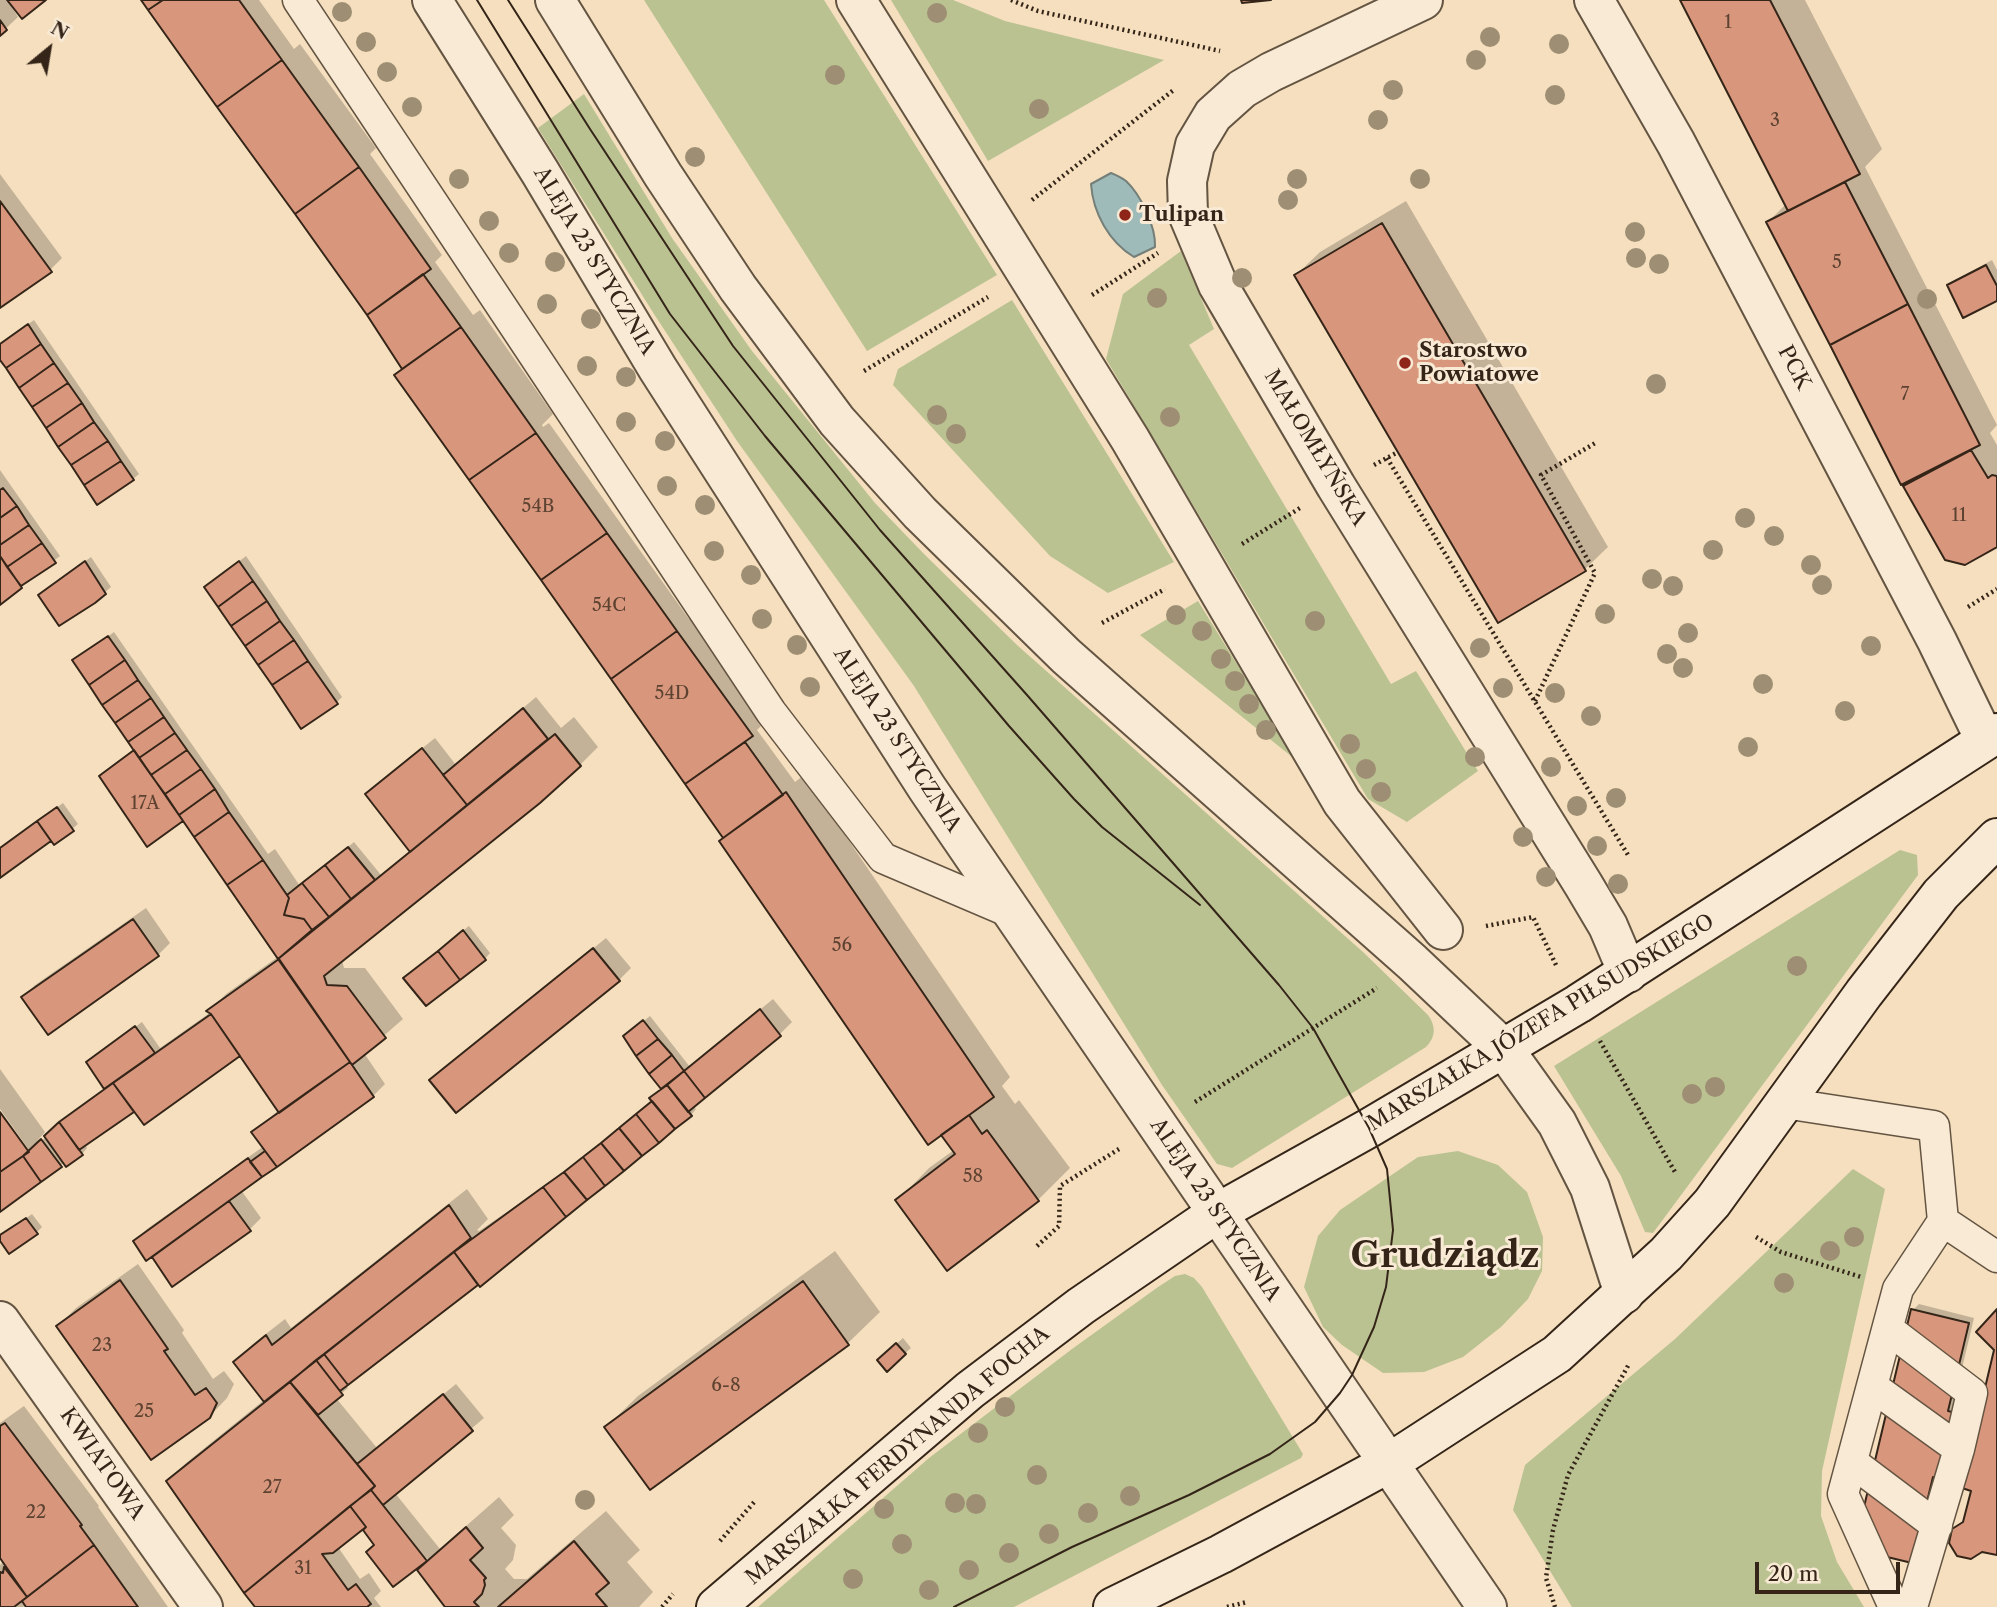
<!DOCTYPE html>
<meta charset="utf-8">
<style>
body{margin:0}
#map{position:relative;width:1997px;height:1607px;overflow:hidden;background:#f5dfbe;font-family:"Libre Caslon Text",serif}
canvas{display:block}
.north{position:absolute;left:14px;top:14px;width:70px;height:70px;-webkit-text-stroke:5px #f8ead5;paint-order:stroke;rotate:30deg;font-size:19px;font-weight:700;line-height:28px;text-align:center;color:#342518}
.north::after{content:'';display:block;margin:auto;width:24px;height:32px;background:#342518;clip-path:polygon(50% 0,100% 100%,50% 72%,0 100%)}
.scale{position:absolute;left:1755px;top:1562px;width:145px;height:32px;box-sizing:border-box;border:4px solid #342518;border-top:0;padding-left:9px;font-size:21px;line-height:24px;white-space:nowrap;color:#342518;-webkit-text-stroke:5px #f8ead5;paint-order:stroke}
</style>
<div id="map">
<canvas width="1997" height="1607"></canvas>
<div class="north">N</div>
<div class="scale">20 m</div>
</div>
<script>
const c = document.querySelector('canvas').getContext('2d');
c.lineJoin = 'round';
function fill(path, color) {
  c.fillStyle = color;
  c.fill(path, 'evenodd');
}
function trace(path, color, width, dash) {
  c.strokeStyle = color;
  c.lineWidth = width;
  c.lineCap = dash ? 'butt' : 'round';
  c.setLineDash(dash || []);
  c.stroke(path);
}
function label(font, color, halo, rows, align = 'center') {
  c.font = font + ' "Libre Caslon Text",serif';
  c.lineWidth = 6;
  c.setLineDash([]);
  c.textBaseline = 'middle';
  c.strokeStyle = halo;
  c.fillStyle = color;
  for (const [text, x, y, turn = 0] of rows) {
    c.save();
    c.translate(x, y);
    c.rotate((+turn || 0) * Math.PI / 180);
    c.textAlign = isNaN(turn) ? turn : align;
    if (halo) c.strokeText(text, 0, 0);
    c.fillText(text, 0, 0);
    c.restore();
  }
}
fill(new Path2D(`
 M644,0H824L997,275L867,351Z
 M891,0H953L1005,21L1164,60L988,161Z
 M584,94L672,238L752,351L875,503L924,554L1017,645L1363,952L1428,1015C1436,1026 1436,1037 1426,1047L1232,1168L1217,1164L1162,1085L914,686L737,441L654,314L538,128Z
 M1181,251L1214,329L1189,345L1391,684L1416,671L1478,771L1407,822L1368,799L1106,359L1123,294Z
 M1012,300L1174,562L1108,593L1050,556L893,385L898,369Z
 M1198,601L1296,760L1140,635Z
 M1900,850L1917,855L1918,875L1653,1233L1645,1232L1621,1176L1554,1066Z
 M1458,1151L1498,1165L1527,1192L1543,1237L1542,1271L1528,1299L1501,1327L1463,1357L1424,1372L1383,1373L1342,1345L1323,1327L1304,1287L1318,1236L1340,1210L1418,1157Z
 M1853,1169L1885,1189L1822,1471L1821,1516L1837,1562L1864,1607H1572L1513,1510L1525,1465L1675,1339Z
 M1185,1274L1194,1278L1202,1287L1303,1454L1301,1458L1014,1607H758L929,1458L1072,1349L1158,1287L1175,1276Z`), '#bbc292');
const water = new Path2D(`
 M1111,173C1116,175 1122,178 1126,181C1141,195 1156,227 1155,247L1134,257C1109,242 1093,213 1091,184Z`);
fill(water, '#9fbbb9');
trace(water, '#747f79', 2);
fill(new Path2D(`
 M0,0H44L10,4L18,17L0,34Z
 M142,0H259L294,49L300,44L376,148L370,154L442,255L435,262L473,315L480,310L553,414L542,425L543,427L549,423L689,619L696,615L770,717L757,730L795,782L804,775L1010,1077L1002,1086L1015,1104L1019,1100L1070,1168L1038,1200L947,1268L898,1200L929,1168L954,1150L725,838L396,375L403,368L296,213Z
 M1682,0H1805L1882,149L1865,167L1997,425L1990,433L1997,445V545L1946,559L1902,485L1768,222L1786,204Z
 M0,174L62,258L50,270L0,306Z
 M1406,201L1608,547L1584,570L1296,275L1320,252Z
 M1992,260L1997,270V299L1949,285L1955,280Z
 M34,320L139,474L133,479L0,357V344Z
 M0,470L60,556L0,602Z
 M246,556L342,697L336,703L212,582Z
 M91,557L111,587L94,602L46,590Z
 M114,632L268,854L275,849L300,886L354,842L381,875L411,850L380,782L435,738L456,765L536,697L561,728L574,717L598,747L580,765L342,960L344,968H365L403,1019L364,1053L385,1084L373,1096L241,1190L261,1218L249,1230L173,1284L152,1255L135,1241L147,1229L264,1146L253,1132L279,1110L240,1054L134,1109L85,1144L87,1148L82,1154L65,1162L0,1209V1115L25,1150H29L0,1109V1069L45,1132L37,1141L39,1143L106,1089L88,1062L94,1057L142,1022L160,1048L211,1012L209,1011L226,994L279,956L184,818L182,820L101,777L135,748L75,660Z
 M63,803L78,824L72,829L51,838L0,876V848Z
 M146,908L170,943L158,955L23,997L35,985Z
 M469,926L490,953L485,959L410,972Z
 M606,938L631,968L619,980L431,1080Z
 M773,999L792,1022L780,1034L693,1106L696,1109L691,1115L345,1385L348,1388L336,1398L377,1448L456,1384L484,1418L395,1493L440,1549L499,1497L514,1515L501,1528L516,1545L513,1560L505,1569L514,1579H527L606,1511L640,1550L627,1562L653,1592L639,1607H447L427,1558L394,1585L376,1544L364,1528L338,1547L360,1579L369,1573L381,1591L374,1598L381,1607H257L168,1481L186,1463L264,1400L235,1362L253,1344L285,1319L291,1328L467,1189L488,1219L477,1230L479,1231L557,1178L654,1101L663,1088L625,1036L650,1016L690,1067Z
 M32,1214L42,1227L36,1233L0,1237Z
 M835,1251L880,1312L848,1343L650,1487L606,1427L638,1396Z
 M138,1264L184,1330L182,1333L213,1379L224,1371L234,1384L227,1398L209,1417L58,1326L76,1308Z
 M1919,1304L1974,1318L1953,1406L1981,1413L1996,1349L1997,1312V1554L1965,1521L1973,1489L1964,1487L1917,1556L1913,1310Z
 M903,1338L911,1348L887,1369L885,1354Z
 M24,1406L99,1506L98,1507L168,1607H28L26,1604L23,1607H0V1565L4,1561L0,1555V1423ZM29,1593L31,1595L22,1603L20,1600Z`), '#0003');
const building = new Path2D(`
 M7,0H46L22,19Z
 M141,0H163L148,10Z
 M163,0H239L282,60L217,107L148,10Z
 M1241,0H1271L1242,3Z
 M1680,0H1770L1860,174L1788,211Z
 M0,20L7,30L0,36Z
 M282,60L359,167L295,214L217,107Z
 M359,167L431,269L367,315L295,214Z
 M1845,182L1908,304L1830,345L1766,222Z
 M0,201L52,272L0,308Z
 M1382,223L1586,571L1498,623L1294,275Z
 M1986,265L1997,286V301L1963,318L1947,285Z
 M423,274L461,327L402,369L367,315Z
 M1908,304L1980,445L1901,485L1830,345Z
 M28,324L41,344L6,368L0,360V344Z
 M461,327L536,433L469,480L394,375Z
 M41,344L54,363L19,388L6,368Z
 M54,363L68,383L32,407L19,388Z
 M68,383L82,403L46,428L32,407Z
 M82,403L94,422L58,447L46,428Z
 M94,422L108,441L71,465L58,447Z
 M536,433L607,533L541,580L469,480Z
 M108,441L121,461L84,485L71,465Z
 M1971,450L1988,478L1992,475L1997,476V547L1965,565L1945,560L1903,486Z
 M121,461L134,480L97,505L84,485Z
 M3,488L17,506L0,518V490Z
 M17,506L29,525L0,545V518Z
 M29,525L42,543L7,567L0,556V545Z
 M607,533L677,631L611,679L541,580Z
 M42,543L56,563L21,586L7,567Z
 M0,556L22,588L0,605Z
 M85,561L106,594L95,603L59,626L38,595Z
 M239,561L253,581L218,607L204,587Z
 M253,581L267,601L231,626L218,607Z
 M267,601L280,621L245,646L231,626Z
 M280,621L294,640L258,665L245,646Z
 M677,631L753,736L685,784L611,679Z
 M108,636L125,660L89,685L72,660Z
 M294,640L308,661L272,685L258,665Z
 M125,660L138,680L102,705L89,685Z
 M308,661L338,704L301,729L272,685Z
 M138,680L151,698L115,723L102,705Z
 M151,698L164,717L128,742L115,723Z
 M523,708L548,739L467,805L443,775Z
 M164,717L175,733L139,758L128,742Z
 M175,733L187,750L151,775L139,758Z
 M555,734L581,766L540,803L324,976L327,985L347,986L386,1038L352,1065L278,959Z
 M745,742L783,795L723,838L685,784Z
 M422,748L467,805L410,852L365,794Z
 M134,750L183,821L147,847L99,776Z
 M187,750L201,769L165,794L151,775Z
 M201,769L215,789L179,815L165,794Z
 M215,789L229,812L194,837L179,815Z
 M786,792L994,1097L928,1145L719,841Z
 M57,807L74,831L54,845L37,821Z
 M229,812L263,860L227,885L194,837Z
 M37,821L51,841L0,878V848Z
 M348,847L375,880L351,899L325,865Z
 M263,860L289,898L284,915L304,919L312,930L278,959L227,885Z
 M325,865L351,899L329,917L302,883Z
 M302,883L329,917L312,930L304,919L284,915L289,898L287,895Z
 M133,919L159,956L48,1035L21,997Z
 M463,930L486,960L460,980L438,951Z
 M593,948L620,981L456,1113L429,1080Z
 M438,951L460,980L426,1006L403,978Z
 M279,959L350,1062L279,1113L211,1014L206,1011Z
 M760,1009L781,1036L705,1098L684,1071Z
 M211,1014L240,1056L144,1125L113,1083Z
 M643,1020L658,1039L636,1056L623,1036Z
 M135,1026L155,1053L104,1089L86,1062Z
 M658,1039L672,1055L649,1074L636,1056Z
 M672,1055L684,1071L661,1089L649,1074Z
 M350,1062L374,1097L277,1167L251,1132Z
 M684,1071L705,1098L688,1112L667,1085Z
 M113,1083L134,1112L79,1150L59,1122Z
 M667,1085L692,1116L675,1129L649,1098Z
 M652,1101L675,1129L659,1143L636,1114Z
 M0,1112L29,1152L0,1172Z
 M636,1114L659,1143L642,1156L619,1128Z
 M969,1115L982,1134L987,1130L1039,1201L947,1271L895,1200L955,1154L941,1135Z
 M59,1122L83,1155L66,1167L44,1136Z
 M619,1128L642,1156L624,1171L601,1143Z
 M41,1139L62,1167L41,1182L23,1156Z
 M601,1143L624,1171L605,1186L583,1157Z
 M265,1151L277,1167L262,1177L250,1162Z
 M23,1156L41,1182L0,1212V1172Z
 M583,1157L605,1186L587,1200L564,1172Z
 M248,1158L262,1177L146,1261L133,1241Z
 M564,1172L587,1200L566,1217L543,1187Z
 M543,1187L566,1217L480,1287L454,1252Z
 M229,1201L251,1231L172,1287L152,1257Z
 M449,1205L471,1238L264,1402L233,1362L266,1335L272,1345Z
 M26,1218L38,1234L9,1254L0,1241V1235Z
 M454,1252L478,1285L348,1385L324,1354Z
 M120,1280L168,1349L164,1351L195,1395L206,1388L217,1403L210,1418L151,1460L56,1326Z
 M803,1281L849,1345L650,1490L604,1427Z
 M1911,1309L1969,1323L1948,1411L1978,1418L1962,1485L1933,1477L1912,1563L1854,1549Z
 M1997,1309V1555L1982,1552L1971,1559L1957,1556L1949,1543L1952,1529L1963,1522L1971,1491L1962,1488V1485L1994,1350L1976,1332Z
 M896,1343L906,1354L887,1372L877,1360Z
 M324,1354L348,1385L340,1391L316,1360Z
 M316,1360L343,1395L318,1415L290,1382Z
 M290,1382L375,1486L244,1593L166,1481Z
 M443,1394L473,1431L383,1505L371,1490L375,1486L357,1464Z
 M5,1423L82,1525L80,1526L94,1545L27,1597L0,1558V1426Z
 M371,1490L427,1561L393,1587L366,1552L374,1545L363,1530L366,1527L350,1506Z
 M350,1506L366,1527L333,1553L322,1554L348,1590L356,1584L371,1604L367,1607H255L244,1593Z
 M466,1527L483,1548L470,1560L486,1578L484,1580L485,1585L482,1594L474,1602L479,1607H445L417,1570Z
 M574,1541L609,1583L596,1594L607,1607H498Z
 M94,1545L138,1607H26L22,1601Z
 M4,1567L27,1597L14,1607H0V1572L3,1573Z`);
fill(building, '#d8977d');
trace(building, '#342518', 2);
const service = new Path2D(`
 M298,0L771,712L883,858L1012,913
 M1784,1103L1934,1126L1943,1221L1898,1289L1843,1494L1894,1607
 M1943,1221L1997,1257
 M1888,1329L1972,1393L1959,1449L1912,1607
 M1873,1387L1959,1449
 M1852,1462L1937,1526`);
const pedestrian = new Path2D(`
 M856,0L1130,439L1342,802L1443,930`);
const minor = new Path2D(`
 M1423,0L1271,72L1242,89L1213,115L1195,145L1187,181L1188,214L1218,285L1336,486L1583,884L1608,926L1628,973
 M1594,0L1676,143L1937,641L1985,740
 M0,1321L203,1607`);
const tertiary = new Path2D(`
 M432,0L540,172L658,369L927,788L1487,1607
 M555,0L663,175L738,288L837,421L920,513L1066,656L1412,962L1504,1049L1557,1123L1590,1188L1624,1294`);
const secondary = new Path2D(`
 M716,1607L970,1390L1081,1306L1217,1213L1369,1128L1578,1004L1997,733
 M1113,1607L1221,1554L1389,1463L1557,1354L1666,1254L1712,1203L1864,993L1941,894L1997,838`);
trace(service, '#645442', 33);
trace(pedestrian, '#645442', 42);
trace(minor, '#645442', 42);
trace(tertiary, '#645442', 42);
trace(secondary, '#342518', 42);
trace(new Path2D(`
 M1011,0L1038,11L1220,51
 M1032,200L1175,89
 M1092,295L1158,253
 M864,371L988,297
 M1387,458L1628,855
 M1374,465L1398,452
 M1242,544L1300,508
 M1968,607L1997,589
 M1102,623L1165,589
 M1535,701L1595,573L1541,475L1597,442
 M1486,926L1533,917L1557,967
 M1600,1041L1675,1172
 M1195,1102L1377,988
 M1756,1237L1781,1252L1861,1277
 M1037,1246L1059,1226L1060,1186L1119,1149
 M720,1541L756,1500
 M662,1607L673,1594
 M1227,1607L1247,1602
 M1555,1607L1546,1578L1553,1530L1568,1475L1629,1364`), '#342518', 4.5, [2, 3.5]);
trace(service, '#f8ead5', 30);
trace(pedestrian, '#f8ead5', 38);
trace(minor, '#f8ead5', 38);
trace(tertiary, '#f8ead5', 38);
trace(secondary, '#f8ead5', 38);
trace(new Path2D(`
 M477,0L670,314L765,436L1009,726L1074,799L1102,827L1200,905
 M508,0L590,129L733,346L880,530L1027,695L1279,985L1313,1028L1369,1128L1387,1169L1393,1230L1386,1287L1374,1327L1352,1375L1340,1393L1315,1422L1270,1454L1189,1495L1072,1547L954,1607`), '#342518', 2);
c.fillStyle = '#9e8e73';
for (const [x, y] of [
 [342,12],
 [937,13],
 [1490,37],
 [366,42],
 [1559,44],
 [1476,60],
 [387,72],
 [835,75],
 [1393,90],
 [1555,95],
 [412,107],
 [1039,109],
 [1378,120],
 [695,157],
 [459,179],
 [1297,179],
 [1420,179],
 [1288,200],
 [489,221],
 [1635,232],
 [509,253],
 [1636,258],
 [555,262],
 [1659,264],
 [1242,278],
 [1157,298],
 [1927,299],
 [547,304],
 [591,319],
 [587,366],
 [626,377],
 [1656,384],
 [937,415],
 [1170,417],
 [626,422],
 [956,434],
 [665,441],
 [667,486],
 [705,505],
 [1745,518],
 [1774,536],
 [1713,550],
 [714,551],
 [1811,565],
 [751,575],
 [1652,579],
 [1822,585],
 [1673,586],
 [1605,614],
 [1176,615],
 [762,619],
 [1315,621],
 [1202,631],
 [1688,633],
 [797,645],
 [1871,646],
 [1480,648],
 [1667,654],
 [1221,659],
 [1683,668],
 [1235,681],
 [1763,684],
 [810,687],
 [1503,688],
 [1555,693],
 [1249,704],
 [1845,711],
 [1591,716],
 [1266,730],
 [1350,744],
 [1748,747],
 [1475,757],
 [1551,767],
 [1366,769],
 [1381,792],
 [1616,798],
 [1577,806],
 [1523,837],
 [1597,846],
 [1546,877],
 [1618,884],
 [1797,966],
 [1715,1087],
 [1692,1094],
 [1854,1237],
 [1830,1251],
 [1784,1283],
 [1005,1407],
 [978,1433],
 [1037,1475],
 [1130,1496],
 [585,1500],
 [955,1503],
 [976,1504],
 [884,1509],
 [1088,1513],
 [1049,1534],
 [902,1544],
 [1009,1553],
 [969,1570],
 [853,1579],
 [929,1590]
]) {
  c.beginPath();
  c.arc(x, y, 10, 0, 2 * Math.PI);
  c.fill();
}
for (const [x, y, r, color] of [
 [1125,215,7,"#8f2418"],
 [1405,363,7,"#8f2418"]
]) {
  const dot = new Path2D();
  dot.arc(x, y, r, 0, 2 * Math.PI);
  c.fillStyle = color;
  c.fill(dot);
  trace(dot, '#f8ead5', 2.5);
}
label('18px', '#5d4231', null, [
 ["1",1728,23],
 ["3",1775,121],
 ["5",1837,263],
 ["7",1905,395],
 ["54B",538,507],
 ["11",1959,516],
 ["54C",609,606],
 ["54D",672,694],
 ["17A",145,804],
 ["56",842,946],
 ["58",973,1177],
 ["23",102,1346],
 ["6-8",726,1386],
 ["25",144,1412],
 ["27",272,1488],
 ["22",36,1513],
 ["31",303,1569]
]);
label('bold 21px', '#342518', '#f8ead5', [
 ["Tulipan",1139,215],
 ["Starostwo",1419,351],
 ["Powiatowe",1419,375]
], 'left');
label('21px', '#342518', '#f8ead5', [
 ["ALEJA 23 STYCZNIA",594,261,59],
 ["PCK",1794,368,62],
 ["MAŁOMŁYŃSKA",1315,448,59],
 ["ALEJA 23 STYCZNIA",897,740,57],
 ["MARSZAŁKA JÓZEFA PIŁSUDSKIEGO",1541,1023,-31],
 ["ALEJA 23 STYCZNIA",1215,1210,56],
 ["MARSZAŁKA FERDYNANDA FOCHA",898,1456,-40],
 ["KWIATOWA",102,1464,55]
]);
label('bold 35px', '#342518', '#f8ead5', [
 ["Grudziądz",1445,1257]
]);
</script>
